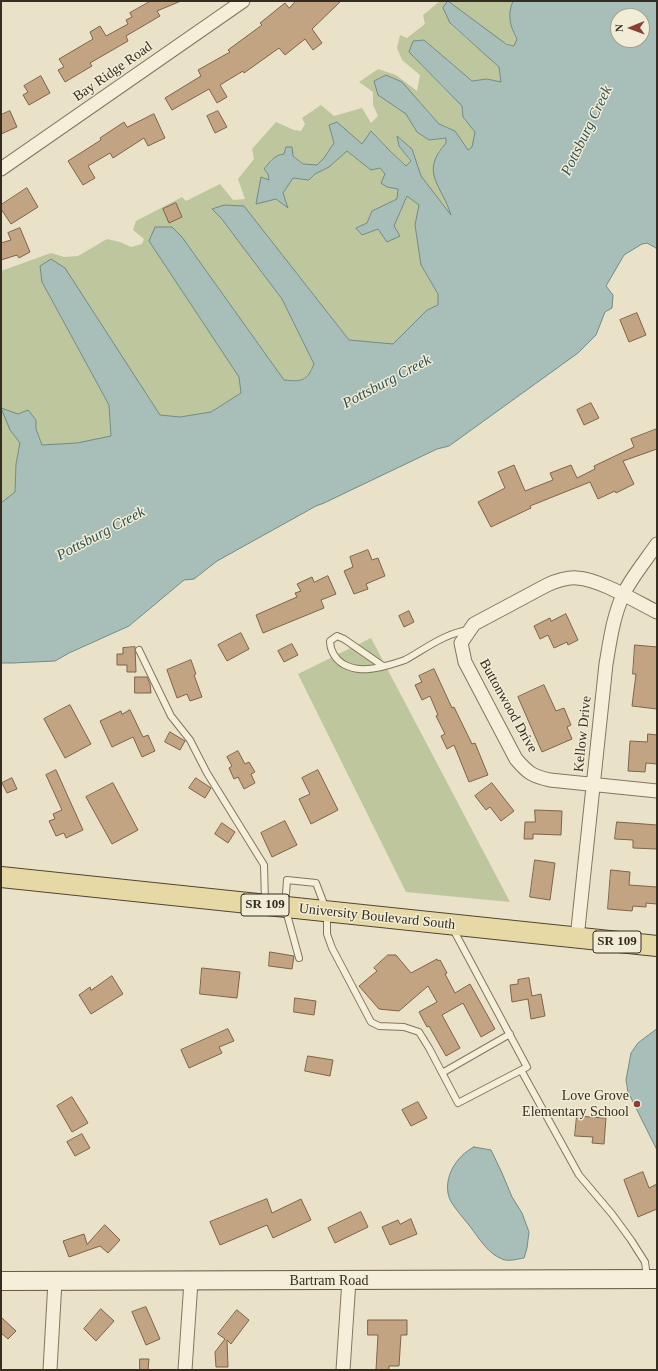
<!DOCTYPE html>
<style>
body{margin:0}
#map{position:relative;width:658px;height:1371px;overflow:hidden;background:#e9e2c8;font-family:"Times New Roman",serif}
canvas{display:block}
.frame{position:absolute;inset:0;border:2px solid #352d21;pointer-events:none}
.north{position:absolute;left:610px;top:8px;width:40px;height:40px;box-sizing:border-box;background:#f1ecd6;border:1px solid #a6a08e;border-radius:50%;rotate:269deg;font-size:11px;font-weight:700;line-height:16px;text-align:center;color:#352d21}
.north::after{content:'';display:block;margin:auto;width:14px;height:18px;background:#8a3e36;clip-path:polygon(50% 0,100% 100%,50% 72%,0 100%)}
</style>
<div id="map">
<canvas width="658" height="1371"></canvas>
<div class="frame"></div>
<div class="north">N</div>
</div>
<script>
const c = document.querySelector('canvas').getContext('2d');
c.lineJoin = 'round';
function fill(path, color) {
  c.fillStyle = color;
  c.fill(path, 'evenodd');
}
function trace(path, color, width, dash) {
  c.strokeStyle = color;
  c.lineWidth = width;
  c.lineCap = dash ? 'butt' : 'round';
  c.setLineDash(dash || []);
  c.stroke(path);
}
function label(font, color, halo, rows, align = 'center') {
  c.font = font + ' "Times New Roman",serif';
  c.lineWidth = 3;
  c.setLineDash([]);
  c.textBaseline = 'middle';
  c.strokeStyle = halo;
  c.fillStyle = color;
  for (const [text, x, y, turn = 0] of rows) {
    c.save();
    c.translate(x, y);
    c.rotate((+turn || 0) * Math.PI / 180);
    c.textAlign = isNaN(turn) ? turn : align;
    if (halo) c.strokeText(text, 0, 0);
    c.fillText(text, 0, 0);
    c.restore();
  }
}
fill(new Path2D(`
 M440,1H513C507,15 510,26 517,39L515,46L450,24L499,67L501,82L487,79L472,81L424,40L413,41L409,52L462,106L463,117L475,132L472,147L468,150L455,131L439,124L421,103L396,107L406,114L417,132L429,140L446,138V143L438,152L448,206L452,217L421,176L412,149L397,136L399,146L411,162L406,166L390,151L371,131L362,145L330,131L334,143L324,158L317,165C313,165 308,165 304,164C300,162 297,158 293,156C279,150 272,159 264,169L268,174L269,180L262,177L276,199L288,207L283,193L293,178L309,180L315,174L329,167L347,151L371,170L380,168L385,174L387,187L398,188L397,199L372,211L367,223L356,228L362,234L378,229L388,241L398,214L408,195L419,205L415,225L421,265L438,294V305L427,310L393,345L349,340L244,206L212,209L221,218L282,299L314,364C306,381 302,382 284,380L182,237L149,241L239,377L241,393L211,412L180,417L160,415L146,393L42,282L109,405L111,437L77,443L42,445L36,429V420L10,430L20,443L16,464L15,493L1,503V271L51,253L64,257L78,256L107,239L120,242L131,247L142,244L144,239L133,230L136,221L182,197L186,201L220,184L233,200L245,199L238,179L254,159L252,149L276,122L294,130L301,131L305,124L302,118L321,105L334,116L362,108L371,123L378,116L373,105V92L359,82L378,69L396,75L417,91L420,75L402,60L397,48L400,35L407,38L425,24L423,15Z
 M371,638L510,902L406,892L298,674Z`), '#bdc69d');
const water = new Path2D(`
 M448,1L506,44L514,46L517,39C510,26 507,15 513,1H657V251L656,248L647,243L642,244L624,255L606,286L613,295L612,308L605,312L596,335L578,353L449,446L437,449L324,503L316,506L217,561L194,579L184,580L129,626L69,653L55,661L13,663H1V503L15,492L16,464L20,443L10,430L1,408L18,414L28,410L36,420V429L42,445L77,443L111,436L109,405L42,282L40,266L51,259L65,268L160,415L180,417L211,412L241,393L239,377L149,241L155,227H172L182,237L284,380C302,382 307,381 314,364L282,299L221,218L212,209L224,205L244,206L349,340L393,344L427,310L438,305V294L421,265L415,225L419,205L407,196L394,226L400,236L387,242L378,229L362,235L356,228L367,223L372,211L397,199L398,189L387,187L381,183L385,174L380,168L371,170L347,151L329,167L315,174L309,180L293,178L283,193L288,208L276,199L256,204L261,177L269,180L268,174L264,169C270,162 274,155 284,154L286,147H292L293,156L303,164L317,165L324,158L334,143L329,125L337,122L362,144L371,131L390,151L406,166L411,161L399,146L397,136L412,149L421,176L451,215C442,185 419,173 446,143V138L429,140L417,132L406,114L378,95L374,81L386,75L402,82L439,124L455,131L468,150L472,147L475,132L463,117L462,106L409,52L413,41L424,40L472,81L487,79L501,82L499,67L450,23L443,8ZM618,16H642V40H618Z
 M657,1029V1150L628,1092L626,1080L631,1053L638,1043Z
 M474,1147L491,1150L502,1173L512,1197L522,1213L529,1232L527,1248L524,1258C517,1259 509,1262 502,1259C489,1254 480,1240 472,1229C467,1222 451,1205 449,1197C443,1178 456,1156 474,1147Z`);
fill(water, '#a8beb9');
trace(water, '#708b87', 1);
const building = new Path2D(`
 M151,1H181L157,11L160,16L126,36L128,41L90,63L92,66L65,82L58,70L64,67L59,59L93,39L90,32L100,26L106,36L128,24L126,20L132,17L130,13Z
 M296,1H341L312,29L322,43L313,50L305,39L285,55L279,48L244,73L243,71L220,85L227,97L217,103L209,89L172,110L165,98L201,76L198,70L230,52L228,50L262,25L260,23L285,3L289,8Z
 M41,76L50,93L29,105L23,95L28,92L24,86Z
 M10,111L17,127L1,134V115Z
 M218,111L227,127L215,133L207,116Z
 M154,114L165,138L148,146L144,138L113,158L110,153L88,166L95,178L83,185L68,161L101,140L100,138L124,122L127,127Z
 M27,188L38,207L11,224L1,209V205Z
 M176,203L182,217L169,223L163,209Z
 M20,228L30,252L19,258L17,255L1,260V243L11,240L8,233Z
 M637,313L646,335L629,342L620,320Z
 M591,403L599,418L584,425L577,410Z
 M657,429V449L623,461L634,484L616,493L615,491L598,499L590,482L530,506L531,508L491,527L478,502L505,488L498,472L514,465L525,491L553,480L550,473L571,465L577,478L595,469L594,466L634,447L631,439Z
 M368,550L372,560L378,558L385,576L366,584L368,589L354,594L344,571L353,567L350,557Z
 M328,576L336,594L321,600L324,608L263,633L256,615L297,597L295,593L301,591L297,584L312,577L314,582Z
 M409,611L414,622L404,627L399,616Z
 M566,614L578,640L568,645L567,642L554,648L548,635L540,639L534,626L550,618L551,621Z
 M241,633L249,649L227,661L218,645Z
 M292,644L298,655L284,662L278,651Z
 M635,645L657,647V709L632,706L636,674H633Z
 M135,647L136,672H127V665H117V654H123V648Z
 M191,660L196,674L194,675L202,697L190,701L187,694L177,698L167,670Z
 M434,669L452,708L454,707L472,744L475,743L488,775L469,782L454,745L447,749L441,736L445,734L436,716L438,715L430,696L422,700L415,685L422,682L419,676Z
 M135,677H147L150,684L151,693H135Z
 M544,685L556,711L564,708L571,725L567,727L572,739L542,752L518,697Z
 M70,705L91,744L65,758L44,719Z
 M130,710L143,737L148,735L155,751L142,757L133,737L112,747L100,721L121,711L122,714Z
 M170,732L185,741L180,750L165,742Z
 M648,734L657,735V764L646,763L645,772L628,771L630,741L647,742Z
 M238,751L245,764L249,762L255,772L251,774L255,783L244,789L238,777L234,779L229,768L232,766L227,757Z
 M56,770L83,830L66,838L64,833L56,836L49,821L55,819L53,814L62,810L46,775Z
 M318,770L338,810L311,824L299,799L310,794L302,778Z
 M12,778L17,789L7,793L2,783Z
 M196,778L211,788L205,798L189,788Z
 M113,783L138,830L112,844L86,797Z
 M492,783L514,811L501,821L490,807L486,810L475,796Z
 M535,810L562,811L561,835L533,834V839H524L525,822H535Z
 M285,821L297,845L272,857L261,833Z
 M617,822L657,825V849L633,848V840L615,839Z
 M222,823L235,832L228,843L215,834Z
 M535,860L555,863L550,900L530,897Z
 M611,870L630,872L629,885L657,887V904L646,903V907L633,906L632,911L608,909Z
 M270,952L294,956L292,969L269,966Z
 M388,955H396L411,973L437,959L438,961L440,960L447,973L445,974L455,993L470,984L495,1029L481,1037L463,1003L442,1015L460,1048L446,1056L429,1026L427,1027L419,1012L437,1002L428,986L399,1011L379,1009L359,986L377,971L374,968Z
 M202,968L240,972L237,998L200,994Z
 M112,976L123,994L91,1014L79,995L90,987L91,990Z
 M529,978L532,996L541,994L545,1016L531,1019L528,999L512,1002L510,985L518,984V980Z
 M295,998L316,1001L314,1015L294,1012Z
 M228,1029L234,1041L219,1047L222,1053L189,1068L181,1050Z
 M308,1056L333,1060L330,1076L305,1071Z
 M72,1097L88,1123L72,1132L57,1106Z
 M418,1102L427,1118L411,1126L402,1110Z
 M577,1116L606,1118L604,1144L592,1143L593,1137L575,1136Z
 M82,1134L90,1148L75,1156L67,1142Z
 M643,1172L649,1188L657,1184V1209L638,1217L624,1180Z
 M267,1199L272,1213L301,1199L311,1220L273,1238L267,1225L220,1245L210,1222Z
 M361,1212L368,1227L335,1243L328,1228Z
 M411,1219L417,1234L390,1245L382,1227L398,1220L400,1224Z
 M105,1225L120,1240L108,1253L100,1246L69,1257L63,1241L84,1234L87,1244Z
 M146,1307L160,1339L146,1345L132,1312Z
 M101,1309L114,1321L96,1341L84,1329Z
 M237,1310L249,1320L231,1344L227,1340L228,1367H216L215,1352L225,1339L218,1334Z
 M1,1317L16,1331L8,1339L1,1333Z
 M368,1320H407V1335H401L399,1366H389V1370H376L378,1335H368Z
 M140,1359H149L148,1370H140Z`);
fill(building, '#c2a482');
trace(building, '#7f6348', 1);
const lane = new Path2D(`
 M139,650L171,716L190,740L207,773L264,865L265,901
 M383,666L344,639L337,636L330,641C330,650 335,659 343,664C356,671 367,670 381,667C389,665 397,663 405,660C425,649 445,633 469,630
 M299,958L285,907L287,880L316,883L327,912V934L332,948L371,1022L379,1026L404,1027L419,1032L429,1048L458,1103L527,1067L453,929
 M521,1070L579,1175L612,1214L631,1240L645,1262L647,1277
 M442,1073L510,1034`);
const street = new Path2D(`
 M1,169L243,1
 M657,612C637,602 599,579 577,578C567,577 556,581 547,585L474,624L461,643L465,662L516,759C528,773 532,776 550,780L657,791
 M577,938L606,664C610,641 613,617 623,595C631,578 646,560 657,544
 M50,1370L55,1281
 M185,1370L191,1281
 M343,1370L349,1280`);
const secondary = new Path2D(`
 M1,1281L657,1279`);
const primary = new Path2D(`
 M1,877L657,946`);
trace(lane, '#83765f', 8);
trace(street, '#83765f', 15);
trace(secondary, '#655742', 20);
trace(primary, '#514433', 22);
trace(lane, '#f5efda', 6);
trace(street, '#f5efda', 13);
trace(secondary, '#f5efda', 18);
trace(primary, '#e7d9a5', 20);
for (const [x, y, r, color] of [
 [637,1104,4,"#8a3e36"]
]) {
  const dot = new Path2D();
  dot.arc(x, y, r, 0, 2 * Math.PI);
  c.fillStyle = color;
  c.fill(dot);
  trace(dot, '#f1ecd6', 1.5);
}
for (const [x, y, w] of [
 [265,905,48],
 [617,942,48]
]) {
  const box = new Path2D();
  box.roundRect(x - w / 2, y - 11, w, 22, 3);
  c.fillStyle = '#f1ecd6';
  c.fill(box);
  trace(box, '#352d21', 1);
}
label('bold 13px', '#352d21', null, [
 ["SR 109",265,905],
 ["SR 109",617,942]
]);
label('14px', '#352d21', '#f1ecd6', [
 ["Bay Ridge Road",113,72,-35],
 ["Buttonwood Drive",508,706,61],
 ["Kellow Drive",583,734,-84],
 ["University Boulevard South",377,917,6],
 ["Bartram Road",329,1281]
]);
label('14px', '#352d21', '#f1ecd6', [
 ["Love Grove",629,1096],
 ["Elementary School",629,1112]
], 'right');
label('italic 15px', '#325153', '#f1ecd6', [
 ["Pottsburg Creek",587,131,-64],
 ["Pottsburg Creek",387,382,-28],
 ["Pottsburg Creek",101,534,-28]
]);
</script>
